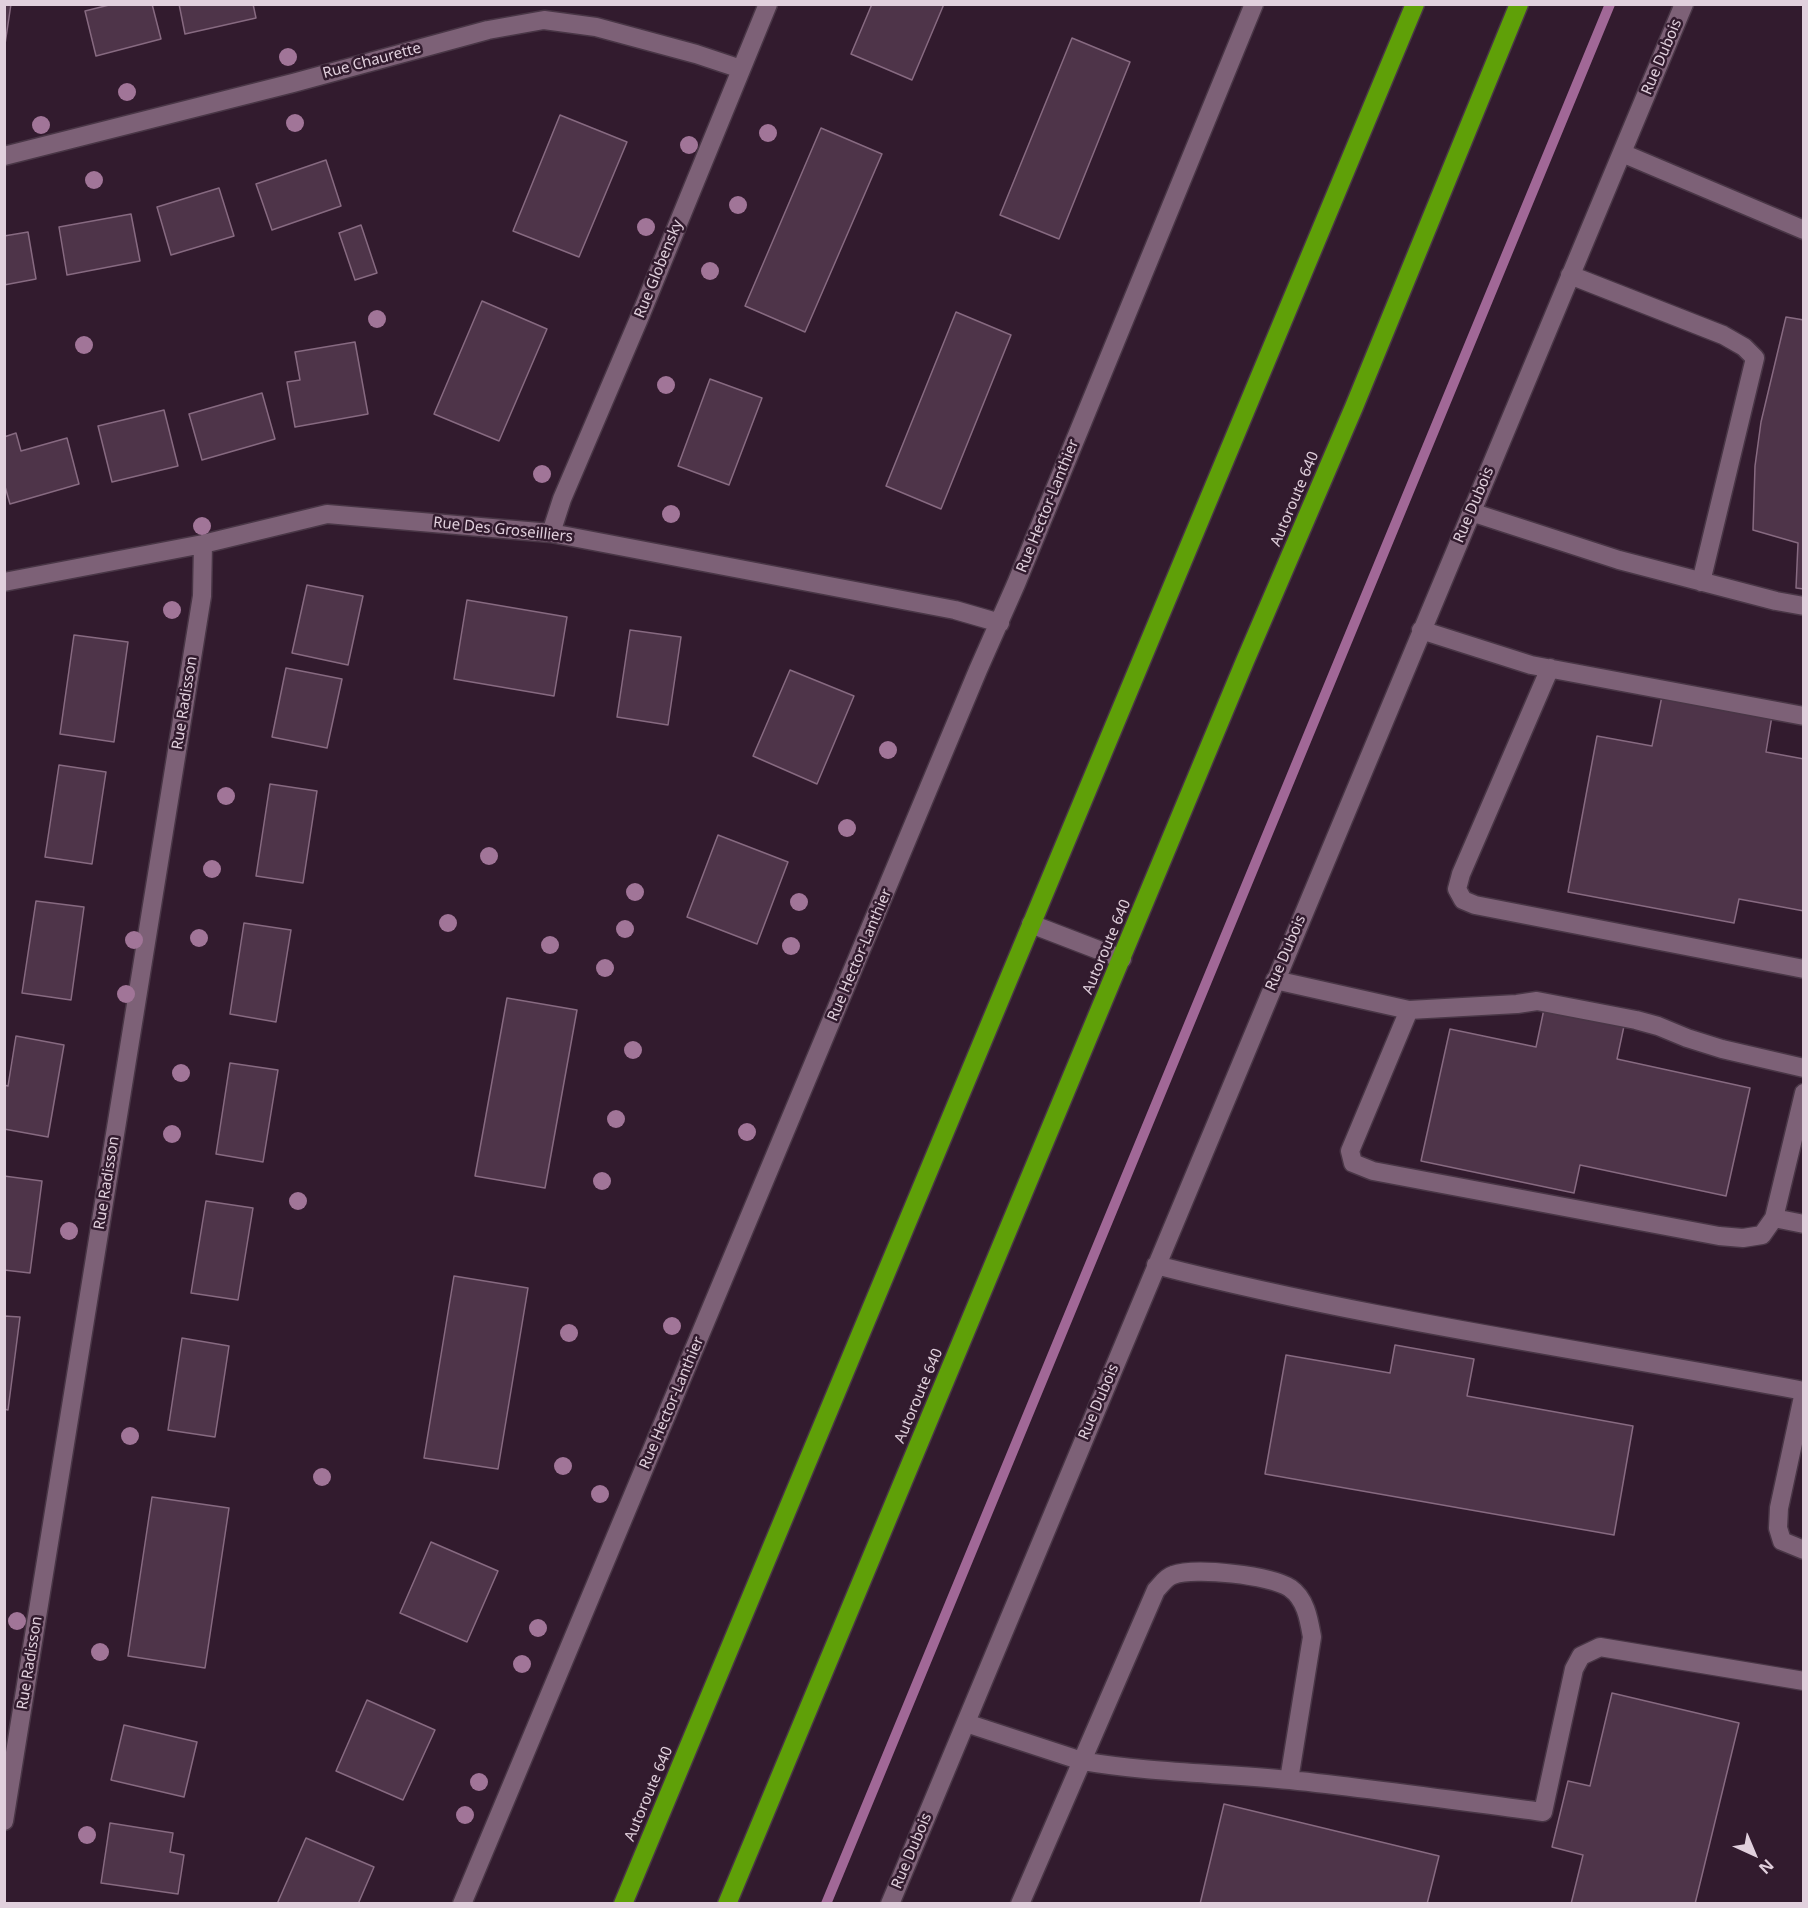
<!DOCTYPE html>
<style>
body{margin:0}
#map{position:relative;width:1808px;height:1908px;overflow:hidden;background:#321b2e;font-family:"Noto Sans",sans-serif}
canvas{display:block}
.frame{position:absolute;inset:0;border:6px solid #e1d0dd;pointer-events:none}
.north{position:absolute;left:1724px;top:1824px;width:60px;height:60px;-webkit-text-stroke:4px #321b2e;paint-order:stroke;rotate:136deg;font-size:16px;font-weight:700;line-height:24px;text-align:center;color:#e1d0dd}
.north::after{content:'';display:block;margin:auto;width:21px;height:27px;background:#e1d0dd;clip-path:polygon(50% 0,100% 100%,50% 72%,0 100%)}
</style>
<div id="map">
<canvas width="1808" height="1908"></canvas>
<div class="frame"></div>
<div class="north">N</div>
</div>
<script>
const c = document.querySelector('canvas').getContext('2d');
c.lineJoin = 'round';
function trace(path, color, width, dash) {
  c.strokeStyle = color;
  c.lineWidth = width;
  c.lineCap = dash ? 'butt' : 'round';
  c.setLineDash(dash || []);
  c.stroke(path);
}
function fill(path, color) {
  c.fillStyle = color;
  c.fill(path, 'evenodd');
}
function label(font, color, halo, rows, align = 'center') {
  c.font = font + ' "Noto Sans",sans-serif';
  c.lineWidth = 5;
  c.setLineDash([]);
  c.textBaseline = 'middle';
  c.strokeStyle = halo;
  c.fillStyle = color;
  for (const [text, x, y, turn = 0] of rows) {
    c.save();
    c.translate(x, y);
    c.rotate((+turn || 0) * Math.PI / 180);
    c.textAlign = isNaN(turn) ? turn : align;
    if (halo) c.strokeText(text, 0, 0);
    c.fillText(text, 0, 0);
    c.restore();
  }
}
trace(new Path2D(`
 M826,1904L1610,4`), '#a16897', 10);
const building = new Path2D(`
 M4,4H11L4,51Z
 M113,4H152L161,39L96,56L85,11Z
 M179,4H253L256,18L185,34Z
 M872,4H944L912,80L851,54Z
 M1072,38L1130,62L1059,239L1000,215Z
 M560,115L627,142L579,257L513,231Z
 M821,128L882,154L805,332L745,306Z
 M326,160L341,206L272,230L256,184Z
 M219,188L234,236L171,255L157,207Z
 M131,214L140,261L67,275L59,227Z
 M361,225L377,273L355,280L339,233Z
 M28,232L36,279L4,285V236Z
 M482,301L547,329L499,441L434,414Z
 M956,312L1011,335L941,509L886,486Z
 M1786,317L1804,320V589L1796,588L1798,543L1753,530L1755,466L1761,422Z
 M355,342L368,414L295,427L287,382L300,380L295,352Z
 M710,379L762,398L729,485L678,466Z
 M262,393L275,439L202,460L189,414Z
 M164,410L178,466L112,482L98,426Z
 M16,433L21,451L67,438L79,484L10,504L4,483V437Z
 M307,585L363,596L348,665L292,653Z
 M467,600L567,617L554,696L454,679Z
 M630,630L681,637L668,725L617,717Z
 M74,635L128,642L114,742L60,734Z
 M286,668L342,679L327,748L272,737Z
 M790,670L854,696L817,784L753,756Z
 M1662,696L1772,716L1766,752L1804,759V911L1739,899L1734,923L1568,892L1597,736L1652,746Z
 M59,765L106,772L92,864L45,857Z
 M270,784L317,791L303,883L256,876Z
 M718,835L788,862L757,944L687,917Z
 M36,901L84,907L71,1000L22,993Z
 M244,923L291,930L276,1022L230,1014Z
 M507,998L577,1010L545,1188L475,1176Z
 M1544,1009L1624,1026L1617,1059L1750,1088L1726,1196L1580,1165L1574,1193L1421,1161L1450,1029L1536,1047Z
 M16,1036L64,1045L48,1137L4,1129V1085L8,1086Z
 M230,1063L278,1070L263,1162L216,1154Z
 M4,1176L42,1181L30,1273L4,1270Z
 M206,1201L253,1208L238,1300L191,1293Z
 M454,1276L528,1288L498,1469L424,1458Z
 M4,1316L20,1317L8,1410L4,1409Z
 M182,1338L229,1346L215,1437L168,1430Z
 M1395,1345L1474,1359L1467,1396L1633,1426L1614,1535L1265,1474L1286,1355L1390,1373Z
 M152,1497L229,1508L205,1668L128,1656Z
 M431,1542L498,1571L467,1642L400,1613Z
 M1612,1693L1739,1723L1695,1904H1571L1583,1855L1552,1847L1568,1781L1590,1786Z
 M367,1700L435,1730L403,1800L336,1771Z
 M124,1725L197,1742L184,1797L111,1780Z
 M1224,1804L1439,1856L1427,1904H1200Z
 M110,1823L173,1833L170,1852L184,1855L178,1894L101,1883Z
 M306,1838L374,1867L358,1904H277Z`);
fill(building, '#4e3449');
trace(building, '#876a81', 1.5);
const minor = new Path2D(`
 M1622,153L1804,230
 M4,156L293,83L488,30L544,20L596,27L696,54L741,69
 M1570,275L1723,335L1744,347L1755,358L1701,582
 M1471,512L1619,560L1776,601L1804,606
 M551,533L562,499L641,314L768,4
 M4,582L203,544L327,514L551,533L955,610L1000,623
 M1421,630L1531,665L1804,716
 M1550,668L1461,874L1457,889L1463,900L1475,905L1804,969
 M1031,924L1122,959
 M1275,980L1409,1010L1517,1004L1537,1001L1636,1020L1658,1026L1687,1038L1722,1049L1804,1068
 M1409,1010L1350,1151L1353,1163L1373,1171L1719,1236L1743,1238L1762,1235L1774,1218L1804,1224
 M1774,1218L1804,1093
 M1156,1265C1369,1320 1588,1350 1804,1391
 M1804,1392L1779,1508L1778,1528L1782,1541L1804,1550
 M966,1723L1082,1761C1151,1773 1221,1773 1290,1780C1375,1789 1459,1801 1543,1812L1574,1669L1581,1656L1600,1647L1804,1681
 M4,1821L202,596L203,544
 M462,1904L978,670L1016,584L1254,4
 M890,1904L1684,4
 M1020,1904L1156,1590C1161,1585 1166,1577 1173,1575C1195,1567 1270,1575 1290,1588C1306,1599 1309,1620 1312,1637L1289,1780`);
const highway = new Path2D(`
 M623,1904L1415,4
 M727,1904L1245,661L1354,407L1519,4`);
trace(minor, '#493646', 21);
trace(highway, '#493646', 21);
trace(minor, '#7d6177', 18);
trace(highway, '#5fa008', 18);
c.fillStyle = '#a17598';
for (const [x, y] of [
 [288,57],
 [127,92],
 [295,123],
 [41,125],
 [768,133],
 [689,145],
 [94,180],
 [738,205],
 [646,227],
 [710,271],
 [377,319],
 [84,345],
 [666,385],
 [542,474],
 [671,514],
 [202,526],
 [172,610],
 [888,750],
 [226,796],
 [847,828],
 [489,856],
 [212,869],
 [635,892],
 [799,902],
 [448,923],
 [625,929],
 [199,938],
 [134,940],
 [550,945],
 [791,946],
 [605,968],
 [126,994],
 [633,1050],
 [181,1073],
 [616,1119],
 [747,1132],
 [172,1134],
 [602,1181],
 [298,1201],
 [69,1231],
 [672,1326],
 [569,1333],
 [130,1436],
 [563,1466],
 [322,1477],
 [600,1494],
 [17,1621],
 [538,1628],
 [100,1652],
 [522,1664],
 [479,1782],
 [465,1815],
 [87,1835]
]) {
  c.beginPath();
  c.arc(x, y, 9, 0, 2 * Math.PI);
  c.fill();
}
label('15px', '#e1d0dd', '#321b2e', [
 ["Rue Dubois",1662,57,-67],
 ["Rue Chaurette",372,61,-15],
 ["Rue Globensky",659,269,-68],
 ["Autoroute 640",1295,499,-67],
 ["Rue Dubois",1474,505,-67],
 ["Rue Hector-Lanthier",1048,506,-68],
 ["Rue Des Groseilliers",503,530,6],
 ["Rue Radisson",185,703,-81],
 ["Autoroute 640",1107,947,-67],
 ["Rue Dubois",1286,953,-67],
 ["Rue Hector-Lanthier",860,955,-67],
 ["Rue Radisson",107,1183,-81],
 ["Autoroute 640",919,1396,-67],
 ["Rue Dubois",1099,1402,-67],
 ["Rue Hector-Lanthier",672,1403,-67],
 ["Rue Radisson",30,1663,-81],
 ["Autoroute 640",649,1794,-67],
 ["Rue Dubois",912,1851,-67]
]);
</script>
